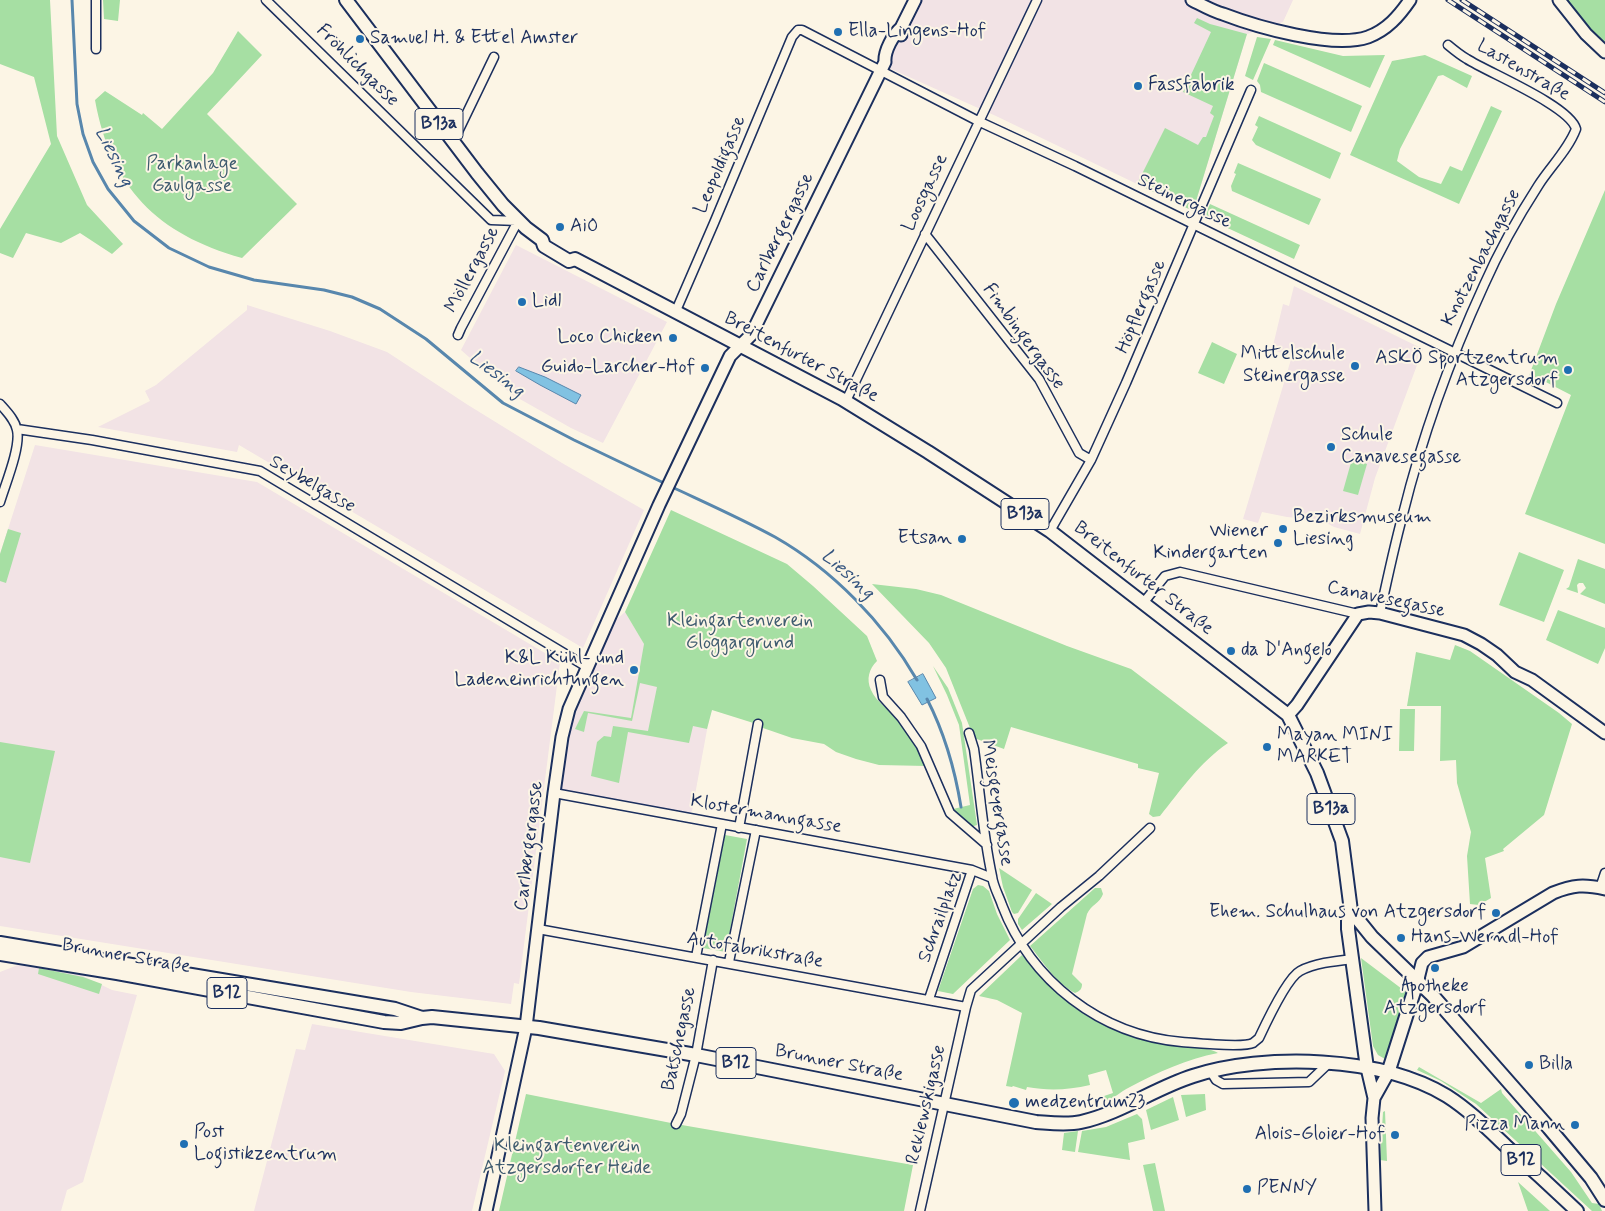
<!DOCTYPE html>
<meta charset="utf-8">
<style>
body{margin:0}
canvas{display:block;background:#fcf5e5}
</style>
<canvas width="1605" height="1211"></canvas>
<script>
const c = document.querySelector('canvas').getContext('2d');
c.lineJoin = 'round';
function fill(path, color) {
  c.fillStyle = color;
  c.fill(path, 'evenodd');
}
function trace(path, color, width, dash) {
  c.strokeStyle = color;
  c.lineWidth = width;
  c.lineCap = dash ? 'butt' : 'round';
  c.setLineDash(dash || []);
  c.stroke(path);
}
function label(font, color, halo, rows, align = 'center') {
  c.font = font + ' Mynerve,sans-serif';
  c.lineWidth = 4;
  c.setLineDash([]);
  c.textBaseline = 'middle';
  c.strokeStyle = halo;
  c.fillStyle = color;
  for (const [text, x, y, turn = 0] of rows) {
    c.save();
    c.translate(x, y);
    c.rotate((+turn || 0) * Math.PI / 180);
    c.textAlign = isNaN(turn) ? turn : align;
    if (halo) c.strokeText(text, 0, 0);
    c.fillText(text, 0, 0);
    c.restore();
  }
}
fill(new Path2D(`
 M912,0H1293L1283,22L1247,34L1193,211L996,116L880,64Z
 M516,245L667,322L603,443L571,428L511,394L461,350Z
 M1294,286L1423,349L1375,478L1360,534L1334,527L1321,520L1287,517L1262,512L1258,523L1243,519L1292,356L1272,350L1283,304L1289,306Z
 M247,305L330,331L387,352L468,405L562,463L644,510L583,648L239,445L237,452L98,427L150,401L145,391L156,385L247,310Z
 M35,445L257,482L560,662L519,984L514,983L511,1004L411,992L0,926V554Z
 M625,612L644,644L712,710L709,719L692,811L683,817L554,793L562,737L604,630Z
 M18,965L81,975L112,990L137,995L83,1182L67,1190L61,1211H0V972Z
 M312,1024L494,1054L505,1071L472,1211H254L296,1049L305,1050Z`), '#f2e3e5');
fill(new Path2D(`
 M0,0H50L57,136L87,205L123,244L112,254L80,233L61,243L26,233L13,258L0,253V229L51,144L34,77L0,64Z
 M103,0H120L118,21L104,19Z
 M1567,0H1605V43L1596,35Z
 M1197,18L1210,24L1247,34L1193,211L1137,184L1165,128L1198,145L1203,137H1206L1214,116L1210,113L1213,106L1183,92L1211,32L1194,23Z
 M238,31L262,55L207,114L297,204L242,258C157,234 111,188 95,100L105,91L142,115L143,113L162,129L213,73Z
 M1257,37L1271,39L1253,80L1245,76Z
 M1275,40L1343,56L1385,55L1370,88L1273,45Z
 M1425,55L1472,76L1467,88L1443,75L1438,76L1400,149L1397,161L1419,177L1441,184L1450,166L1462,171L1491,106L1502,111L1459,204L1350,155L1392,61Z
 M1264,63L1362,106L1351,132L1261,92L1260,85L1257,81Z
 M1259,116L1341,153L1330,179L1256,145L1252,140L1258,127L1255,125Z
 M1238,163L1321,199L1309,225L1232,191L1231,186L1236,174L1234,173Z
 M1605,190V544L1525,514L1571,395L1538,378L1527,381L1556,304Z
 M1210,204L1300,245L1294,259L1204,217Z
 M1212,342L1237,354L1224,384L1198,373Z
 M1352,459L1367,464L1358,495L1343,491Z
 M671,510L787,564L813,586L867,636L877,661C869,669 866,679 871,690C876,702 889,709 898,719C910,733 918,749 927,766L879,765L856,759L836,752L824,744L792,738L763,728V726L712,710L707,729L693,726L689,743L628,732L619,783L591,776L597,742L604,736L611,737L613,726L648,731L657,687L640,683L632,721L588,713L584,732L575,729L584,711L631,718L644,644L625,612Z
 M8,529L21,533L6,583L0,581V554Z
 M1519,552L1564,570L1544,622L1499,605Z
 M1578,559L1605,569V604L1580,594L1586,588L1583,583H1579L1577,585L1578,593L1566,589L1569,587Z
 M872,584L916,589L941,595L1067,646L1131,669L1228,743C1199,763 1181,790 1160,816L1153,817L1149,814L1159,773L1138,768V764L1011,727L1004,749L974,738L946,668L929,643Z
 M1558,610L1605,628V648L1598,664L1546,640Z
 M1455,645L1470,651L1559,713L1572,724L1544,815L1503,849L1504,851L1485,858L1491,898L1479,905L1470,904L1467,856L1471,832L1457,783L1456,760L1440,761L1441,706H1407L1416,652L1450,660Z
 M933,666L948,688L962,723L977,825L971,827L956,815L953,809L970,805L959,725L947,695Z
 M1400,709H1415L1414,751H1399Z
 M0,742L55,751L30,863L0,857Z
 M725,835L747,839L726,952L703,948Z
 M999,868L1032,890L1018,913L1014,914L1012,912L1003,887Z
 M978,885L983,886L989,891L997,914L1010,940L953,994L938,991L973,889Z
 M1095,888H1101L1103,894C1100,903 1091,905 1087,914L1072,974L1082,984C1082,989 1080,991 1075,993C1056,983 1043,962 1030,946Z
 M1036,893L1052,904L1022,930L1018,924V919Z
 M1022,955C1061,1003 1097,1031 1159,1043C1175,1046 1208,1046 1218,1053C1187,1059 1158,1072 1130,1087C1119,1092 1116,1098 1103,1102L1101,1097L1113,1093L1106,1070L1088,1075L1090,1085C1068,1090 1049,1091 1027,1087L1026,1090L1013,1086L1012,1087L1006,1086L1022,1013L997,1000L979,996Z
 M1361,958L1406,992L1385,1059L1378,1055L1373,1046Z
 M39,968L83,977L102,984L99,994L38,974Z
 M1419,1067L1481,1103L1501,1089L1502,1093L1571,1172L1592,1203L1599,1204L1602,1211H1592L1476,1104L1441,1081L1417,1070Z
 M526,1094L676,1124L913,1165L904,1211H499Z
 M1205,1094L1206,1110L1186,1117L1181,1095Z
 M1173,1097L1179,1120L1151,1130L1146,1110Z
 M1385,1111L1387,1161L1380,1160L1383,1112Z
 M1137,1114L1142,1119L1145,1139L1128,1143L1130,1160L1078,1152L1082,1131L1106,1127Z
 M1078,1131L1075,1152L1062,1150L1064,1133Z
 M1155,1163L1165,1211H1153L1143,1165Z
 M1518,1182L1550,1211H1528Z`), '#a6dfa3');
const water = new Path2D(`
 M519,367L545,377L581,395L576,404L540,385L516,371Z
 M923,674L936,698L922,705L908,682Z`);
fill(water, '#81c2e2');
trace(water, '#5887ad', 1);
trace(new Path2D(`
 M72,0L77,104L83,134L93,162L108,189L134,221L169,248L209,267L254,280L324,290L352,297L380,309L426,339L503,403L574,440L666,484
 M672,487C706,503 742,519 775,537C833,570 884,623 917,680
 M927,699C944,732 955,770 961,807`), '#5887ad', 3);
const street = new Path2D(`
 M96,0V49
 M266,0L491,220L518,221L461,328L458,335
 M453,142L494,57
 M925,234L1039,379L1079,453L1091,460
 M675,313L714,223L792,37L798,30H802L978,121L1075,166L1557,403
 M846,401L1037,0
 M0,404C7,412 15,420 17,430C21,447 5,485 0,502
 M17,429L92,440L260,471L587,667
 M1050,531L1091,460L1126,383L1251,90
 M1144,602L1165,576L1180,572L1358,614
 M1380,613C1387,580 1394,547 1403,514C1422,437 1451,357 1484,285C1499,251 1518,217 1538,186C1550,167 1568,150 1576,129C1570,106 1489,73 1467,59C1460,55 1454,50 1448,45
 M880,680L883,697L901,717L921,746L950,813L987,845
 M969,733L974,749C980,791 983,835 992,876C993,886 999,896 1002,905C1031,981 1100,1035 1182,1042C1195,1043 1243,1048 1253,1043C1254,1042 1258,1039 1259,1038C1266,1023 1287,978 1300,971C1315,963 1335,961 1353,959
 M554,793L972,870L992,878
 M739,828L758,724
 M1600,888L1605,873
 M538,929L966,1007
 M696,957L722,824
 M729,962L756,830
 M929,999L972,870
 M1211,1072L1216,1080L1223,1084L1309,1082L1330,1062
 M676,1124L681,1114L696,1055L713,960
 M920,1211L966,1007L971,990L1061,907L1099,876L1150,828`);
const secondary = new Path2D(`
 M1192,0C1202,5 1212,11 1223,14C1257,27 1333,49 1368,37C1387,30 1399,16 1410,0
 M1559,0L1586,34L1605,52
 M901,35V28L915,0
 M1288,715L1297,705L1358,614L1369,612L1380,613L1464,635L1481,644L1497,655L1515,672L1532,680L1605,733
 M1418,979L1422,963L1428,957L1463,947L1553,893C1573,885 1584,884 1605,889
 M1367,1068L1374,1098L1372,1118L1375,1211
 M1374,1098L1388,1073
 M486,1211L526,1027L554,793L562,737L569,709L659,505L730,356L751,335L885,62C884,51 893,35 901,28`);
const primary = new Path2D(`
 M346,0L477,173L503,205L526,228L542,240L544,246L569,261L575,259L842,399L928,452L1050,531L1288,715L1317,773L1342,841L1351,911L1372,937L1433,996L1549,1128L1591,1178L1605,1200
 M1351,911L1348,921V929L1367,1068
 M0,943L395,1009L422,1018
 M0,954L117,973L384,1022L401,1023L422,1018L432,1017L539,1028L696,1055L1036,1122C1051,1123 1067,1125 1081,1122C1121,1113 1155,1088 1193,1076C1264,1053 1382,1056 1447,1096C1469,1110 1488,1129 1507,1147C1531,1168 1554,1189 1577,1211
 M1388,1073L1418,979`);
trace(street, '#1b2f5e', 11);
trace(secondary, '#1b2f5e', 15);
trace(primary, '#1b2f5e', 16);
trace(street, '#fcf5e5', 8);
trace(secondary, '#fcf5e5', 11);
trace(primary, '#fcf5e5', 12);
const rail = new Path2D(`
 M1448,0L1605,102
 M1462,0L1605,93`);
trace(rail, '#1b2f5e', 5);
trace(rail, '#fcf5e5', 3, [9]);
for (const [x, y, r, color] of [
 [838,32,5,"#1f6fb2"],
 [360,39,5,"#1f6fb2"],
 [1138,86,5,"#1f6fb2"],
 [560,227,5,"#1f6fb2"],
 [522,302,5,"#1f6fb2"],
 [673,338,5,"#1f6fb2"],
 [1355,366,5,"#1f6fb2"],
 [705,368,5,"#1f6fb2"],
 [1568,370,5,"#1f6fb2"],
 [1331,447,5,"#1f6fb2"],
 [1283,529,5,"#1f6fb2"],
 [962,539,5,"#1f6fb2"],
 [1278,543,5,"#1f6fb2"],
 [1231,651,5,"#1f6fb2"],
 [634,670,5,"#1f6fb2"],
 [1267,747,5,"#1f6fb2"],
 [1496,913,5,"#1f6fb2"],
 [1401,938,5,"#1f6fb2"],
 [1435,968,5,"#1f6fb2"],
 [1529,1065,5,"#1f6fb2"],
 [1014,1103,6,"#1f6fb2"],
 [1575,1125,5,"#1f6fb2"],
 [1395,1135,5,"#1f6fb2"],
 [184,1144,5,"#1f6fb2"],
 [1247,1189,5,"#1f6fb2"]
]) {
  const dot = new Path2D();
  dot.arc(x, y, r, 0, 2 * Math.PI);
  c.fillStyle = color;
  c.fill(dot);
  trace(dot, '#fcf5e5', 2);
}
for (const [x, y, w] of [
 [439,124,48],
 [1025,514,48],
 [1331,809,48],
 [227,993,40],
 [736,1063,40],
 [1521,1160,40]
]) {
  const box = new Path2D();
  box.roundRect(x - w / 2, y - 15.5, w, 31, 4);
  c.fillStyle = '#fcf5e5';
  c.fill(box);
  trace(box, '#1b2f5e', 1);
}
label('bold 18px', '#1b2f5e', null, [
 ["B13a",439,124],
 ["B13a",1025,514],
 ["B13a",1331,809],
 ["B12",227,993],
 ["B12",736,1063],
 ["B12",1521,1160]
]);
label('19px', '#1b2f5e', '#fcf5e5', [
 ["Ella-Lingens-Hof",848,32],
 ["Samuel H. & Ettel Amster",370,39],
 ["Fassfabrik",1148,86],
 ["AiO",570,227],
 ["Lidl",532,302],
 ["Loco Chicken",663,338,"right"],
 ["Mittelschule",1345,355,"right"],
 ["Steinergasse",1345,377,"right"],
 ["ASKÖ Sportzentrum",1558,359,"right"],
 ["Atzgersdorf",1558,381,"right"],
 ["Guido-Larcher-Hof",695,368,"right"],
 ["Schule",1341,436],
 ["Canavesegasse",1341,458],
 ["Bezirksmuseum",1293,518],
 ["Liesing",1293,540],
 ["Wiener",1268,532,"right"],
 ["Kindergarten",1268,554,"right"],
 ["Etsan",952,539,"right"],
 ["da D'Angelo",1241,651],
 ["K&L Kühl- und",624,659,"right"],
 ["Ladeneinrichtungen",624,681,"right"],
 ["Mayan MINI",1277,736],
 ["MARKET",1277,758],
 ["Ehem. Schulhaus von Atzgersdorf",1486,913,"right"],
 ["Hans-Werndl-Hof",1411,938],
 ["Apotheke",1435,987,"center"],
 ["Atzgersdorf",1435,1009,"center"],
 ["Billa",1539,1065],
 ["medzentrum23",1025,1103],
 ["Pizza Mann",1565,1125,"right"],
 ["Post",194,1133],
 ["Logistikzentrum",194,1155],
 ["Alois-Gloier-Hof",1385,1135,"right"],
 ["PENNY",1257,1189]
], 'left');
label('19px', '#1b2f5e', '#fcf5e5', [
 ["Fröhlichgasse",357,66,45],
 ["Lastenstraße",1523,71,30],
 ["Leopoldigasse",721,165,-67],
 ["Loosgasse",926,193,-65],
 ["Steinergasse",1184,202,26],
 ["Carlbergergasse",781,233,-64],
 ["Knotzenbachgasse",1482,258,-63],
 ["Möllergasse",473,270,-62],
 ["Höpflergasse",1142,307,-67],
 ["Fimbingergasse",1023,337,54],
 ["Breitenfurter Straße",801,358,28],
 ["Seybelgasse",312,485,30],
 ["Breitenfurter Straße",1143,579,38],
 ["Canavesegasse",1386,600,12],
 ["Meisgeyergasse",996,803,81],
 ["Klostermanngasse",766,815,10],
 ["Carlbergergasse",530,846,-83],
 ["Schrailplatz",941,917,-70],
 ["Autofabrikstraße",755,951,10],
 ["Brunner Straße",126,957,10],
 ["Batschegasse",680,1039,-78],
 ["Brunner Straße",839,1064,11],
 ["Reklewskigasse",927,1105,-77]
]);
label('19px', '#3e5b6f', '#fcf5e5', [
 ["Parkanlage",192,165],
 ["Gaulgasse",192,187],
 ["Kleingartenverein",740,622],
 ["Gloggargrund",740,644],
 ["Kleingartenverein",567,1147],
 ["Atzgersdorfer Heide",567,1169]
]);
label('italic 20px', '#34547f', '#fcf5e5', [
 ["Liesing",113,157,64],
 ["Liesing",496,375,37],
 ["Liesing",847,575,42]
]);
</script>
